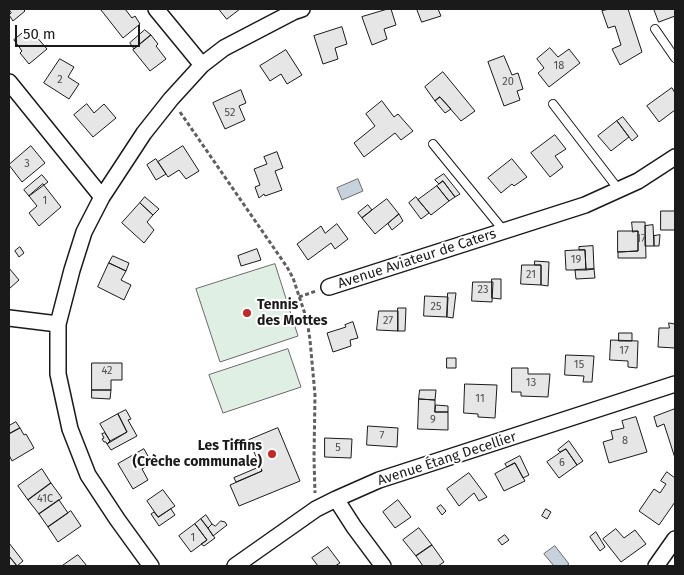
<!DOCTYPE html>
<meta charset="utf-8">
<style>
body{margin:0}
#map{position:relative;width:684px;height:575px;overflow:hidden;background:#fff;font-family:"Fira Sans",sans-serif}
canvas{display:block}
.frame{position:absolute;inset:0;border:10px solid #1a1a1a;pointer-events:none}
.scale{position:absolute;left:15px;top:25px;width:125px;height:22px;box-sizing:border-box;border:2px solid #1a1a1a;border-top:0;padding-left:6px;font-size:15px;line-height:18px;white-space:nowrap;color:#1a1a1a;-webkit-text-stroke:4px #fff;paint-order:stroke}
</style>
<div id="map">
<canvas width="684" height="575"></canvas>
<div class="frame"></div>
<div class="scale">50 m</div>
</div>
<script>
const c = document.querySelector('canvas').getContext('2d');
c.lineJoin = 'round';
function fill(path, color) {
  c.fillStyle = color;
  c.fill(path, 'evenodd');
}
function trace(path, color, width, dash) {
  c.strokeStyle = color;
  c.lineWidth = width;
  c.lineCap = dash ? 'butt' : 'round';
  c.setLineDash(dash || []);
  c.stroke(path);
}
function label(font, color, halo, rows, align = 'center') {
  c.font = font + ' "Fira Sans",sans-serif';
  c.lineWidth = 4;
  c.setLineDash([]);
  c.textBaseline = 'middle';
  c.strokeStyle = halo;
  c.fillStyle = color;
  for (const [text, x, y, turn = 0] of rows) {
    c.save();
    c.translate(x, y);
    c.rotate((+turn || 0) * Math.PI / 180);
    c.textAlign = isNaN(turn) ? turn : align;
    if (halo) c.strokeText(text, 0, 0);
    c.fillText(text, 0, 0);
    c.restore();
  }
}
const green = new Path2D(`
 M275,264L298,336L220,362L196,289Z
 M288,349L301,387L223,413L209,375Z`);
fill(green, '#e0efe3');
trace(green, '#6a6a6a', 1);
const water = new Path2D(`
 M358,179L363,191L342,200L337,188Z
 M555,546L569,564L566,566H554L544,554Z`);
fill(water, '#c6d2dc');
trace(water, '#6a6a6a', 1);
const building = new Path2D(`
 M9,9H23L25,11L13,21L9,15L11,13Z
 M103,9H125L132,18L135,16L140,24L123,38L101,10Z
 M219,9H240L227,19Z
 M388,9H391L396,25L384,29L387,39L372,45L362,17Z
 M417,9H438L441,16L422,22Z
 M610,9H628L642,52L620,65L612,49L621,45L615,26L608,28L602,11Z
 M654,9H675V16L659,22Z
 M342,27L347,44L335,48L338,59L323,64L314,36Z
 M29,28L47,49L29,64L20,53L22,51L14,40Z
 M145,30L151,35L134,49L130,43Z
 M151,35L158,44L156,46L166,59L150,71L133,50Z
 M550,48L558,57L569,49L580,63L549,87L538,73L544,68L537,59Z
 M286,50L302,75L287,84L281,74L270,81L260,66Z
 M504,56L512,75L518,73L523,89L517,91L520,100L504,106L488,62Z
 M60,59L74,67L68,77L79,84L69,99L44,83Z
 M443,72L475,111L461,121L440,97L435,101L425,87Z
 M672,88L675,93V110L659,122L647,106Z
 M241,90L246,103L239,106L245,120L225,129L213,103Z
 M440,97L451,109L445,113L435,101Z
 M382,101L394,117L398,114L413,131L401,140L395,133L364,157L354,143L375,126L366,114Z
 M87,104L94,113L104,104L116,118L93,137L74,115Z
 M623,117L638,136L632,141L617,121Z
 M617,121L629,137L611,151L598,136Z
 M555,135L566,149L555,156L563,167L550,177L531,153Z
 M31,146L45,163L22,182L9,165Z
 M183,146L199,171L186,179L179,170L168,177L158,162Z
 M277,152L283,168L275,171L282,190L265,196L264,194L259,198L255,187L260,185L254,169L267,164L264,157Z
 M156,159L166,174L156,180L147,165Z
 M512,159L527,177L514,186L512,184L501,193L488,178Z
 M444,174L460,194L455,197L443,181L439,184L435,180Z
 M42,175L48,182L29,196L24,190Z
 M443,181L455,197L449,201L437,186Z
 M43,184L61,207L39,226L29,213L37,206L29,196Z
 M437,186L449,201L431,215L418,200Z
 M145,197L159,209L153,215L140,203Z
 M416,197L429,213L421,219L409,203Z
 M387,199L399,214L375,234L362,218Z
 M140,203L153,215L147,222L154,230L144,243L122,223Z
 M368,205L372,210L362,218L358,213Z
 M661,211H675V230H661Z
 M399,214L403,221L392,230L388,224Z
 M632,222H645L646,258H618V252L638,251V231L633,232Z
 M337,224L348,239L335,249L331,243L308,260L297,244L321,226L325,233Z
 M653,225L654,246H645V226Z
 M618,231H638V251L618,252Z
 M660,235L659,246H654V236Z
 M593,246L594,269L586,270L585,250H579V247Z
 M20,247L24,253L19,257L15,251Z
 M257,249L261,260L241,266L238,256Z
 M585,250L586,270H566L565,251Z
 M113,256L129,263L126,271L109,263Z
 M535,261L549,262L548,286L541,285V265H535Z
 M109,263L126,271L121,280L131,285L124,300L98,287Z
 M522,265H541V285L521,284Z
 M9,268L19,280L9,289Z
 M594,269L595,278L576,279L575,270Z
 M492,279H501V299L492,298Z
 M473,282H493L492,302L472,301Z
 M448,293H456L453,318L447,317Z
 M425,296L448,297L447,317L424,316Z
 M398,308H406L405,331H398Z
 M379,311H398V331L377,330Z
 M353,322L358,338L350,340L351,346L333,352L327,333L346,327L345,325Z
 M669,323L675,324V348L658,347L659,328H669Z
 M619,333H632V341H619Z
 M611,340L638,341L637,368L628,367V361L610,360Z
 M566,355L594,356L592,382H583L584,376L565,375Z
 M447,358H456V368H447Z
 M92,363H122V380H111V390H92Z
 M512,368H528V374H550L548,397L521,396V392H512Z
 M465,384L497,385L495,418L478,417V414L464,413Z
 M92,390H111L110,399L92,398Z
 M420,390H436L435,400L419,399Z
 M419,399L435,400V412H448V430L418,429Z
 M436,405L448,406V412H435Z
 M675,409V458L664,424L657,427L654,417Z
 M126,410L131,419L128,420L137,436L111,450L107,444L127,432L118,414Z
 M118,414L127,432L110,441L100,424Z
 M636,417L647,452L609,463L603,442L613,439L611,431L624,428L622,421Z
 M16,422L20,428L9,434V426Z
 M368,426L398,428L397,447L367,445Z
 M20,428L24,435L26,434L34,448L12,461L9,455V434Z
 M278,428L300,481L239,506L230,485L262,471L249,440Z
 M105,433L110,441L107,444L106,442H104L102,439L104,438L102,434Z
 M325,438L352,439L351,458L325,457Z
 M569,441L583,461L577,465L566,449L560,452L558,450Z
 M144,449L152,463L142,469L148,480L133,489L118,464Z
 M566,449L577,465L559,478L547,462Z
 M520,456L529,475L523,478L515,463L507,467L505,464Z
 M515,463L525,481L504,491L495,474Z
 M260,467L262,471L236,482L234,478Z
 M42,469L51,483L28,500L18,486Z
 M667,472L675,478V502L659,525L639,511L654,489L660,493L666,484L661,481Z
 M469,473L487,497L479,501L474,493L459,506L447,489Z
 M51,483L62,498L39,514L28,500Z
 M163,490L175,506L158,517L147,501Z
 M59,500L68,513L48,527L39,514Z
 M398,500L411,517L395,528L383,512Z
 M441,505L446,511L442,515L437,508Z
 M171,509L175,515L159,526L151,514L154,512L158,517Z
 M546,509L551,512L547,519L542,516Z
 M71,511L81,526L58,542L48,527Z
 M206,515L212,524L208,528L201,519Z
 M201,519L215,538L204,546L201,544L207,540L195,524Z
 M221,521L225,522L227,525L213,536L208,528L212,524L215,526Z
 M195,524L207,540L191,552L179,536Z
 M419,528L432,545L416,556L403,540Z
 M616,529L624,538L635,530L646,544L621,562L603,539Z
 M596,532L605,547L600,551L590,537Z
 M505,535L509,540L502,545L498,540Z
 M9,543L23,561L17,566L9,556Z
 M432,545L444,562L438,566H423L416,556Z
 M328,547L340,563L335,566H318L312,558Z
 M78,555L87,566H62Z
 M9,556L17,566H9Z`);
fill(building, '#e6e6e6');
trace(building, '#1a1a1a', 1);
const service = new Path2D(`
 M655,29L675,58
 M553,104L619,190
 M433,144L504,231`);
const minor = new Path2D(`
 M156,9L202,65
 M9,82L102,197
 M329,287L585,205L638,181L675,157
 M9,318L58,324
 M336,499L354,527L383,566
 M151,566L117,519L88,475L70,429L58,374V324L72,270L84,232L102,197L144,133L171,99L202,65L224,48L293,12L302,9
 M235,566L316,509L336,499L379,480L675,384
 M656,566L675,539`);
trace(service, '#1a1a1a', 10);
trace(minor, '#1a1a1a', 18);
trace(new Path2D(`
 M180,112L287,267L293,278L307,320L310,340L315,395L314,458L315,493
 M299,297L316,291`), '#5f5f5f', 3, [4, 2.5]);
trace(service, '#fff', 8);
trace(minor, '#fff', 15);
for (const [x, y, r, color] of [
 [247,313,5,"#c62828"],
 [272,454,5,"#c62828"]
]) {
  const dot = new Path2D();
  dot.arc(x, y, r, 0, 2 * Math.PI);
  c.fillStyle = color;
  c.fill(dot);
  trace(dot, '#fff', 2);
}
label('11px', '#4d4d4d', null, [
 ["18",559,66],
 ["2",60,80],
 ["20",508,82],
 ["52",230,113],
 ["3",27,164],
 ["1",45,201],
 ["17",641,239],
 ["19",576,260],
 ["21",531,275],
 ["23",483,290],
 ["25",436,307],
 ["27",388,321],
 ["17",624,351],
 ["15",579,365],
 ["42",107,371],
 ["13",531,383],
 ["11",480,399],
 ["9",433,420],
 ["7",382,436],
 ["8",625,441],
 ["5",338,448],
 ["6",562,463],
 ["41C",45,499],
 ["1",193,538]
]);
label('14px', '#1a1a1a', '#fff', [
 ["Avenue Aviateur de Caters",417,259,-18],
 ["Avenue Étang Decellier",447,459,-18]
]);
label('bold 14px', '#1a1a1a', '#fff', [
 ["Tennis",257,305],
 ["des Mottes",257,321],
 ["Les Tiffins",262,446,"right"],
 ["(Crèche communale)",262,462,"right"]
], 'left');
</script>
